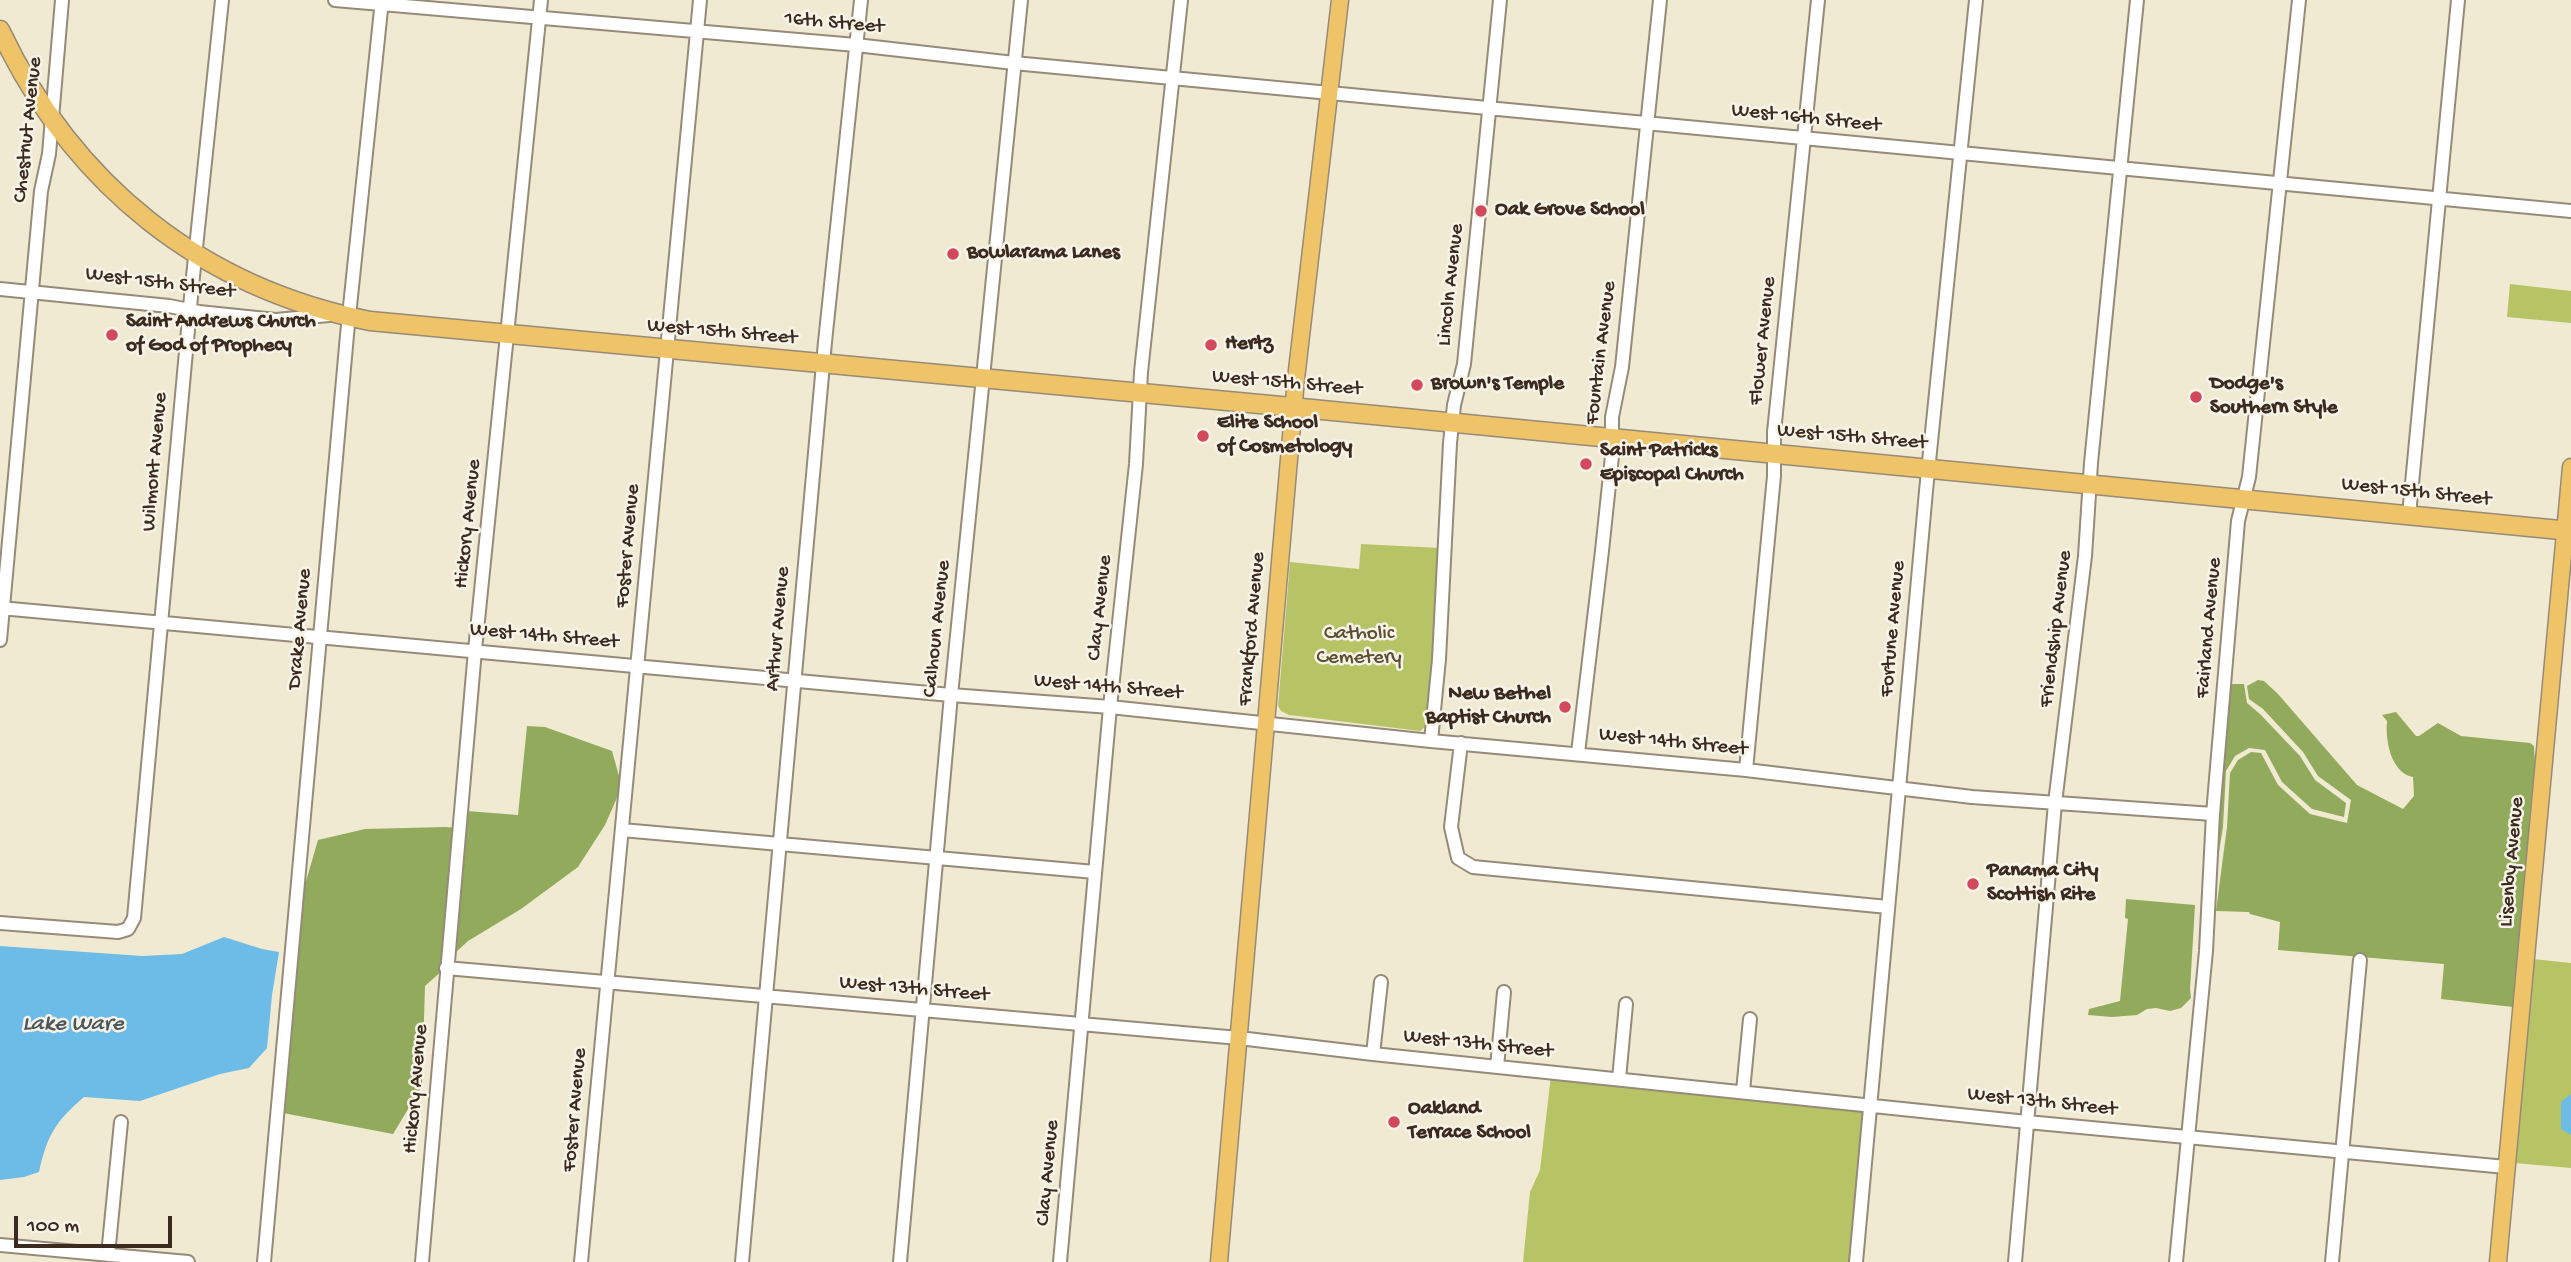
<!DOCTYPE html>
<style>
body{margin:0}
#map{position:relative;width:2571px;height:1262px;overflow:hidden;background:#f0ead2;font-family:"Gochi Hand",sans-serif}
canvas{display:block}
.scale{position:absolute;left:14px;top:1216px;width:158px;height:32px;box-sizing:border-box;border:4px solid #3b2a1e;border-top:0;padding-left:9px;font-size:21px;line-height:24px;white-space:nowrap;color:#3b2a1e;-webkit-text-stroke:5px #f7f3e8;paint-order:stroke}
</style>
<div id="map">
<canvas width="2571" height="1262"></canvas>
<div class="scale">100 m</div>
</div>
<script>
const c = document.querySelector('canvas').getContext('2d');
c.lineJoin = 'round';
function fill(path, color) {
  c.fillStyle = color;
  c.fill(path, 'evenodd');
}
function trace(path, color, width, dash) {
  c.strokeStyle = color;
  c.lineWidth = width;
  c.lineCap = dash ? 'butt' : 'round';
  c.setLineDash(dash || []);
  c.stroke(path);
}
function label(font, color, halo, rows, align = 'center') {
  c.font = font + ' "Gochi Hand",sans-serif';
  c.lineWidth = 5;
  c.setLineDash([]);
  c.textBaseline = 'middle';
  c.strokeStyle = halo;
  c.fillStyle = color;
  for (const [text, x, y, turn = 0] of rows) {
    c.save();
    c.translate(x, y);
    c.rotate((+turn || 0) * Math.PI / 180);
    c.textAlign = isNaN(turn) ? turn : align;
    if (halo) c.strokeText(text, 0, 0);
    c.fillText(text, 0, 0);
    c.restore();
  }
}
fill(new Path2D(`
 M2510,284L2571,291V323L2507,317Z
 M1361,544L1441,548L1429,724L1420,731L1289,715L1281,711L1278,706L1290,562L1359,569Z
 M2533,959L2571,963V1168L2514,1163Z
 M1551,1075L1859,1109L1863,1114L1851,1262H1523L1530,1192L1540,1170Z`), '#b7c466');
fill(new Path2D(`
 M2258,680L2264,681L2278,694L2357,785L2403,809L2414,796L2413,777C2391,773 2385,740 2387,721L2382,715L2396,712L2416,736H2419L2438,723L2461,736L2530,743L2534,746L2535,763L2529,850L2513,1007L2441,999L2444,964L2278,950L2280,922L2250,914L2249,912L2216,911L2227,827L2230,773L2238,760L2251,752L2261,753L2278,785L2310,814L2347,823L2351,800L2318,776L2303,752L2263,709L2249,699L2247,686Z
 M2229,684H2244L2247,703L2260,714L2300,756L2315,780L2346,803L2344,817L2312,809L2282,782L2265,750L2249,748L2235,756L2226,771L2223,827L2215,877Z
 M527,726L545,727L612,751L621,783L620,791L605,825L578,867L521,909L468,941L455,953L467,811L518,815Z
 M446,827L456,828L444,969L425,986L422,1086L393,1134L283,1113L302,895L318,840L365,829Z
 M2126,899L2195,905L2190,989L2191,998L2181,1008L2170,1011L2156,1008L2147,1009L2137,1015L2112,1017L2088,1015L2089,1009L2120,1001L2128,919L2125,918Z`), '#91aa5b');
fill(new Path2D(`
 M224,937L262,949L279,952L272,995L267,1048L249,1068L220,1074L140,1101L84,1097C56,1121 47,1135 39,1172L24,1177L0,1180V946L142,956L182,954Z
 M2571,1094V1135L2561,1129V1102Z`), '#6cbce7');
const minor = new Path2D(`
 M335,0L856,45L1014,63L2571,211
 M0,289L169,306L199,312L276,320L329,315
 M2409,515L2458,0
 M0,608L951,695L1110,707L1431,741L1746,770L1972,797L2213,814
 M0,640L41,191L49,154L62,0
 M1431,741L1439,659L1450,443L1454,405L1464,364L1500,0
 M1461,743L1451,827L1458,858L1473,867L1888,907
 M1578,753L1602,551L1612,456V417L1622,367L1660,0
 M1746,770L1774,476V432L1818,0
 M622,830L1095,872
 M0,923L118,932L128,929L134,918L192,286L222,0
 M446,968L1239,1038L1373,1054L2027,1122L2506,1167
 M1373,1054L1381,982
 M1497,1067L1504,992
 M1619,1079L1626,1004
 M1743,1091L1750,1019
 M0,1245L188,1262
 M108,1255L121,1122
 M264,1262L347,335L382,0
 M422,1262L475,650L541,0
 M581,1262L700,0
 M742,1262L825,342L861,0
 M900,1262L951,695L1021,0
 M1060,1262L1110,707L1136,464L1141,372L1181,0
 M1856,1262L1926,491L1976,0
 M2015,1262L2055,803L2085,556L2091,463L2137,0
 M2176,1262L2206,951L2213,814L2238,521L2249,477L2299,0
 M2332,1262L2360,960`);
const major = new Path2D(`
 M1219,1262L1296,379L1340,0
 M2498,1262L2571,467`);
const highway = new Path2D(`
 M0,30C73,185 202,288 370,321L1281,406L2571,531`);
trace(minor, '#968a78', 16);
trace(major, '#968a78', 19);
trace(highway, '#968a78', 21);
trace(minor, '#fff', 12);
trace(major, '#efc469', 16);
trace(highway, '#efc469', 18);
for (const [x, y, r, color] of [
 [1481,211,7,"#d1495b"],
 [953,254,7,"#d1495b"],
 [112,335,7,"#d1495b"],
 [1211,345,7,"#d1495b"],
 [1417,385,7,"#d1495b"],
 [2196,397,7,"#d1495b"],
 [1203,436,7,"#d1495b"],
 [1586,464,7,"#d1495b"],
 [1565,707,7,"#d1495b"],
 [1973,884,7,"#d1495b"],
 [1394,1122,7,"#d1495b"]
]) {
  const dot = new Path2D();
  dot.arc(x, y, r, 0, 2 * Math.PI);
  c.fillStyle = color;
  c.fill(dot);
  trace(dot, '#f7f3e8', 2.5);
}
label('21px', '#3b2a1e', '#f7f3e8', [
 ["16th Street",834,24,5],
 ["West 16th Street",1806,119,6],
 ["Chestnut Avenue",29,130,-84],
 ["West 15th Street",160,284,7],
 ["Lincoln Avenue",1452,285,-84],
 ["West 15th Street",722,333,5],
 ["Flower Avenue",1764,341,-84],
 ["Fountain Avenue",1602,353,-83],
 ["West 15th Street",1287,384,5],
 ["West 15th Street",1852,438,5],
 ["Wilmont Avenue",156,462,-85],
 ["West 15th Street",2416,493,6],
 ["Hickory Avenue",469,524,-84],
 ["Foster Avenue",629,546,-85],
 ["Clay Avenue",1101,608,-84],
 ["Fairland Avenue",2210,628,-85],
 ["Drake Avenue",301,629,-85],
 ["Arthur Avenue",779,629,-85],
 ["Calhoun Avenue",938,629,-84],
 ["Frankford Avenue",1253,629,-85],
 ["Fortune Avenue",1894,629,-85],
 ["Friendship Avenue",2057,629,-83],
 ["West 14th Street",544,637,5],
 ["West 14th Street",1108,688,5],
 ["West 14th Street",1673,743,6],
 ["Lisenby Avenue",2513,862,-85],
 ["West 13th Street",914,990,5],
 ["West 13th Street",1478,1045,6],
 ["Hickory Avenue",417,1089,-85],
 ["West 13th Street",2042,1103,6],
 ["Foster Avenue",576,1110,-85],
 ["Clay Avenue",1049,1173,-85]
]);
label('bold 21px', '#3b2a1e', '#f7f3e8', [
 ["Oak Grove School",1495,211],
 ["Bowlarama Lanes",967,254],
 ["Saint Andrews Church",126,323],
 ["of God of Prophecy",126,347],
 ["Hertz",1225,345],
 ["Brown's Temple",1431,385],
 ["Dodge's",2210,385],
 ["Southern Style",2210,409],
 ["Elite School",1217,424],
 ["of Cosmetology",1217,448],
 ["Saint Patricks",1600,452],
 ["Episcopal Church",1600,476],
 ["New Bethel",1551,695,"right"],
 ["Baptist Church",1551,719,"right"],
 ["Panama City",1987,872],
 ["Scottish Rite",1987,896],
 ["Oakland",1408,1110],
 ["Terrace School",1408,1134]
], 'left');
label('21px', '#5a5030', '#f7f3e8', [
 ["Catholic",1359,635],
 ["Cemetery",1359,659]
]);
label('italic 23px', '#4a565a', '#f7f3e8', [
 ["Lake Ware",73,1025]
]);
</script>
